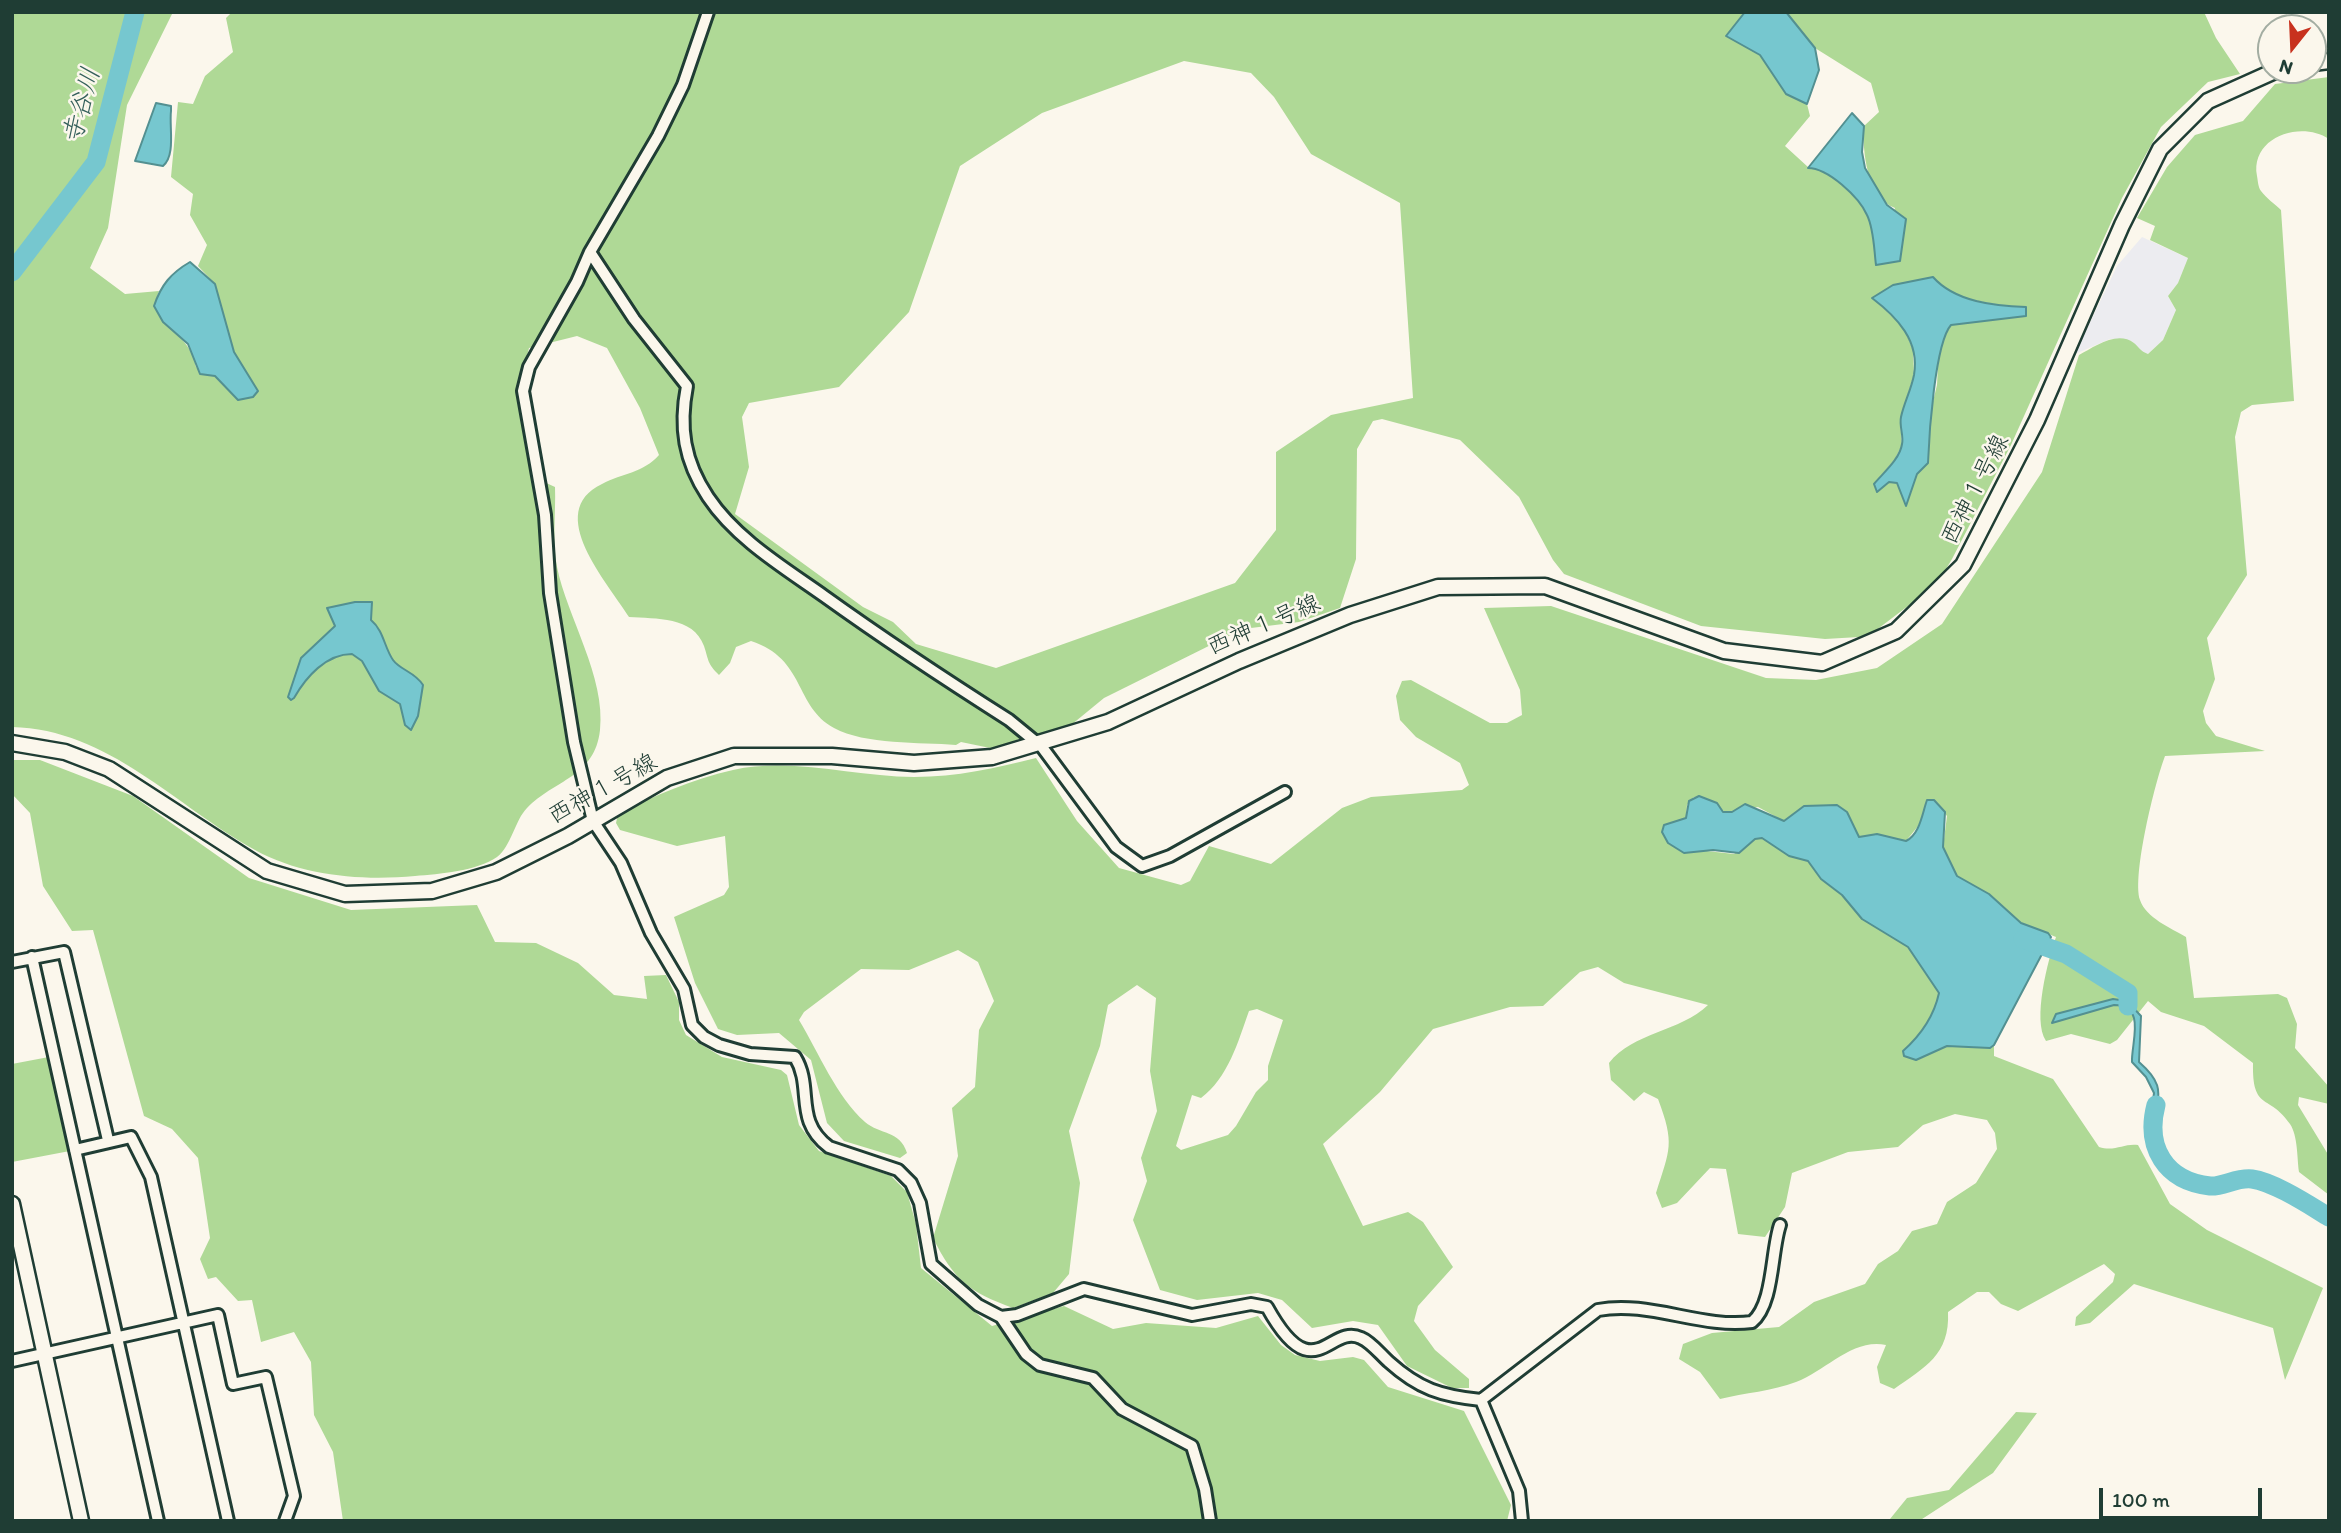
<!DOCTYPE html>
<meta charset="utf-8">
<style>
body{margin:0}
#map{position:relative;width:2341px;height:1533px;overflow:hidden;background:#fbf7ec;font-family:Itim,sans-serif}
canvas{display:block}
.frame{position:absolute;inset:0;border:14px solid #1f3d34;pointer-events:none}
.north{position:absolute;left:2257px;top:14px;width:70px;height:70px;box-sizing:border-box;background:#fbf7ec;border:2px solid #a3ada2;border-radius:50%;rotate:198deg;font-size:19px;font-weight:700;line-height:28px;text-align:center;color:#1f3d34}
.north::after{content:'';display:block;margin:auto;width:24px;height:32px;background:#c8321e;clip-path:polygon(50% 0,100% 100%,50% 72%,0 100%)}
.scale{position:absolute;left:2099px;top:1488px;width:163px;height:32px;box-sizing:border-box;border:4px solid #1f3d34;border-top:0;padding-left:9px;font-size:21px;line-height:24px;white-space:nowrap;color:#1f3d34;-webkit-text-stroke:5px #fbf7ec;paint-order:stroke}
</style>
<div id="map">
<canvas width="2341" height="1533"></canvas>
<div class="frame"></div>
<div class="north">N</div>
<div class="scale">100 m</div>
</div>
<script>
const c = document.querySelector('canvas').getContext('2d');
c.lineJoin = 'round';
function fill(path, color) {
  c.fillStyle = color;
  c.fill(path, 'evenodd');
}
function trace(path, color, width, dash) {
  c.strokeStyle = color;
  c.lineWidth = width;
  c.lineCap = dash ? 'butt' : 'round';
  c.setLineDash(dash || []);
  c.stroke(path);
}
function label(font, color, halo, rows, align = 'center') {
  c.font = font + ' Itim,"Klee One",sans-serif';
  c.lineWidth = 5;
  c.setLineDash([]);
  c.textBaseline = 'middle';
  c.strokeStyle = halo;
  c.fillStyle = color;
  for (const [text, x, y, turn = 0] of rows) {
    c.save();
    c.translate(x, y);
    c.rotate((+turn || 0) * Math.PI / 180);
    c.textAlign = isNaN(turn) ? turn : align;
    if (halo) c.strokeText(text, 0, 0);
    c.fillText(text, 0, 0);
    c.restore();
  }
}
fill(new Path2D(`
 M2142,237L2188,258L2178,283L2168,296L2176,310L2163,340L2148,354L2141,351L2133,342L2110,339L2075,354L2117,266Z`), '#ececf0');
fill(new Path2D(`
 M12,12H173L127,105L108,228L90,268L125,294L159,291L154,306C167,330 192,340 196,367L215,376L238,400L243,369L234,352L215,284L198,266L207,245L190,215L193,194L171,177L178,102L193,104L205,76L233,52L226,18L232,12H1745L1727,36L1760,55L1786,94L1807,104L1810,116L1785,146L1808,167C1828,168 1859,197 1867,215C1874,229 1873,250 1877,265L1895,208C1867,198 1862,151 1864,126L1879,112L1871,83L1815,48L1786,12H2204L2216,38L2240,74L2208,82L2161,127L2122,198L2011,445L1952,559L1937,584L1875,631L1859,637L1825,639L1701,626L1564,574L1553,560L1519,497L1460,440L1382,419L1373,421L1357,449L1356,559L1340,608L1299,622L1243,629L1104,698L1065,730L1019,739L995,749L961,742L956,745C920,742 865,745 834,728C794,706 806,659 751,641L736,647L730,663L719,675C707,663 709,661 704,646C693,616 656,619 629,617C608,583 543,512 602,484C623,473 643,473 659,455L640,408L607,348L577,336L529,348L521,381L531,476L555,487C556,512 552,542 557,567C567,617 606,677 600,730C595,777 554,780 527,808C515,820 511,847 497,857C477,871 439,874 415,876C362,881 302,876 255,850C177,807 108,729 12,727ZM1184,61L1251,73L1274,97L1311,154L1400,203L1413,398L1331,415L1276,452V530L1235,583L996,668L916,644L893,622L863,607L735,514L749,467L742,417L749,403L839,387L909,312L960,166L1042,113ZM1944,290C1969,301 1999,306 2026,307V315L1951,325L1939,347L1937,385L1929,418L1928,463L1917,474L1906,505L1897,483L1889,482L1877,492L1874,484L1895,459L1902,445L1900,420L1914,374L1913,350L1904,328L1873,298Z
 M2329,77V139C2301,120 2250,137 2257,176C2258,181 2258,187 2261,191C2266,198 2275,204 2281,210L2294,401L2252,405L2241,412L2235,437L2247,575L2207,638L2215,679L2203,711L2206,723L2216,736L2265,751L2165,756C2155,782 2132,875 2140,900C2146,918 2171,928 2186,937L2194,998L2278,994L2287,998L2297,1024L2295,1048L2329,1087V1104L2299,1097L2298,1105L2329,1156V1195L2299,1172C2297,1158 2298,1136 2290,1124C2269,1093 2252,1112 2253,1063L2204,1026L2161,1012L2148,1001L2117,1040L2110,1044L2071,1034L2046,1041C2032,1020 2048,960 2056,937L2021,923L1989,894L1957,876L1943,847L1947,816L1934,800H1927L1919,825L1906,841L1877,834L1859,837L1847,812L1837,805L1804,806L1784,821L1758,807L1728,813L1694,797L1687,805L1686,818L1668,843L1679,848L1734,854L1755,839L1762,838L1789,856L1808,861L1821,879L1842,895L1862,919L1908,947L1939,993L1936,1010L1915,1040L1903,1051L1904,1056L1916,1060L1947,1046L1990,1048L1994,1045V1056L2053,1079L2099,1147C2115,1152 2124,1143 2138,1145L2170,1204L2207,1230L2323,1288L2285,1380L2273,1328L2134,1284L2090,1323L2075,1326L2076,1317L2113,1282L2115,1274L2104,1264L2018,1311L2001,1304L1989,1292H1977L1948,1312C1950,1355 1925,1367 1894,1389L1880,1383L1877,1367L1886,1345C1852,1338 1826,1371 1796,1382C1773,1391 1744,1393 1720,1399L1700,1372L1679,1359L1683,1344L1712,1333L1779,1327L1814,1302L1865,1284L1878,1264L1898,1251L1912,1231L1937,1224L1947,1202L1976,1183L1997,1149L1995,1133L1987,1120L1955,1114L1923,1125L1898,1147L1848,1152L1792,1173L1785,1207L1765,1237L1738,1234L1726,1169L1710,1168L1677,1203L1662,1208L1656,1193C1670,1149 1675,1144 1658,1099L1644,1092L1634,1101L1611,1080L1609,1063C1633,1032 1680,1032 1708,1005L1624,983L1598,967L1580,972L1543,1006L1510,1007L1433,1029L1380,1092L1323,1144L1363,1226L1408,1212L1423,1222L1453,1267L1418,1306L1414,1321L1435,1350L1469,1379V1388H1452L1407,1366L1378,1325L1353,1321L1312,1328L1282,1300L1258,1293L1197,1300L1160,1290L1133,1220L1147,1181L1141,1158L1157,1111L1150,1071L1156,998L1137,985L1108,1005L1100,1046L1069,1131L1080,1183L1069,1274L1053,1293L1013,1308C969,1292 954,1280 933,1238L958,1156L952,1108L975,1087L979,1030L994,1001L978,962L958,950L909,970L861,969L804,1012L799,1020C819,1053 836,1096 865,1122C880,1135 900,1130 907,1153L900,1158L844,1141L827,1123L811,1060L779,1033L737,1035L718,1029L695,983L674,917L724,895L729,887L725,836L677,846L620,830L616,823L618,814C654,796 692,779 733,770C793,757 854,777 914,777C957,777 995,768 1036,758L1077,821L1119,868L1181,885L1190,881L1209,846L1271,864L1342,808L1371,797L1462,790L1469,785L1460,763L1416,737L1400,720L1396,696L1402,681L1411,680L1490,723H1507L1522,715L1520,690L1484,608L1551,606L1766,678L1816,680L1877,668L1942,624L2042,472L2079,355C2094,347 2117,330 2134,343C2140,348 2140,351 2148,354L2163,340L2176,310L2168,296L2178,283L2188,258L2150,240L2155,226L2137,218L2167,167L2195,135L2243,121L2275,84ZM1257,1009L1283,1020L1268,1066V1080L1256,1092L1236,1126L1228,1135L1181,1150L1176,1146L1192,1095L1201,1098C1228,1078 1238,1042 1249,1011Z
 M12,760H40L133,796L249,878L351,910L477,905L495,942L536,943L578,963L614,995L647,999L644,976L666,975L679,1002V1020L686,1035L722,1057L781,1070L787,1075L799,1125L819,1151L891,1176L907,1192L916,1224L921,1268L992,1326L1064,1306L1113,1329L1146,1323L1216,1328L1258,1316L1281,1345L1295,1355L1320,1361L1353,1357L1364,1360L1388,1387L1464,1411L1511,1505L1507,1521H343L333,1452L314,1415L311,1362L294,1332L261,1342L252,1300L238,1301L216,1277L208,1279L200,1259L210,1238L198,1158L172,1129L144,1116L93,930L72,931L43,886L30,813L12,794Z
 M54,1056L75,1150L12,1162V1064Z
 M2016,1412L2037,1413L1993,1473L1919,1521H1878L1890,1519L1907,1498L1949,1490Z`), '#afd996');
const water = new Path2D(`
 M1745,12H1786L1815,48L1819,70L1807,104L1786,94L1760,55L1726,36Z
 M156,103L171,106V111C169,127 176,155 163,166L135,161Z
 M1852,113L1864,126L1862,152L1865,168L1887,205L1906,219L1900,261L1876,265C1874,250 1874,229 1867,215C1859,197 1828,168 1808,168Z
 M190,262L215,284L234,352L258,391L253,397L238,400L215,376L200,374L188,344L163,322L154,306C161,285 171,273 190,262Z
 M1933,277C1955,302 1995,306 2026,307V316L1951,325C1935,343 1929,435 1928,463L1917,474L1906,506L1897,483L1889,482L1877,492L1874,484C1883,473 1900,459 1902,444C1904,436 1899,426 1901,417C1904,403 1911,390 1914,375C1920,341 1897,317 1872,298L1893,285Z
 M355,602H372L371,620C384,631 384,647 393,660C400,670 415,672 423,685L418,716L411,730L405,725L400,704L379,691L362,661L352,654C326,654 306,677 294,698L291,700L288,697L301,658L335,626L327,608Z
 M1699,796L1717,803L1723,812H1732L1745,804L1784,821L1804,806L1837,805L1847,812L1859,837L1877,834L1906,841C1920,834 1922,814 1927,800H1934L1945,812L1943,847L1957,876L1989,894L2021,923L2048,933L2051,937L1994,1045L1990,1048L1947,1046L1916,1060L1904,1056L1903,1051C1921,1035 1934,1016 1939,993L1908,947L1862,919L1842,895L1821,879L1808,861L1789,856L1762,838L1755,839L1739,853L1713,850L1684,853L1668,843L1662,832L1664,825L1686,818L1689,801Z
 M2113,999L2127,1001L2141,1016L2139,1062C2171,1090 2153,1098 2157,1131H2149L2154,1093L2146,1077L2132,1062C2131,1043 2147,1005 2114,1005L2052,1023L2056,1014Z`);
fill(water, '#76c7cf');
trace(water, '#539091', 2);
trace(new Path2D(`
 M12,272L96,162L135,12
 M2023,939L2066,954L2128,993V1006
 M2156,1105C2145,1147 2165,1181 2210,1186C2223,1187 2237,1177 2252,1179C2274,1182 2309,1205 2329,1217`), '#76c7cf', 19);
const minor = new Path2D(`
 M708,12L683,85L658,136L590,252L577,282L529,367L523,391L545,515L550,593L574,742L593,821L621,863L651,933L684,989L692,1025L704,1037L719,1045L750,1054L795,1057C814,1088 793,1120 829,1147L898,1170L911,1183L920,1203L931,1264L978,1305L1001,1317L1017,1315L1084,1289L1192,1315L1251,1304L1267,1307C1314,1392 1329,1323 1361,1338C1371,1342 1381,1355 1389,1362C1419,1389 1441,1396 1481,1400L1598,1310C1649,1300 1701,1329 1752,1322C1774,1304 1771,1251 1780,1225
 M590,252L634,319L687,386C679,427 684,461 708,497C736,539 783,567 824,596C884,639 946,680 1009,720L1042,747L1116,847L1142,866L1170,856L1285,792
 M32,957L158,1521
 M12,962L64,952L108,1140
 M75,1150L131,1137L151,1177L228,1521
 M1001,1317L1026,1354L1040,1365L1093,1378L1122,1409L1192,1446L1205,1489L1210,1521
 M12,1361L218,1315L233,1384L266,1377L294,1496L285,1521
 M1481,1400L1519,1491L1522,1521`);
const tertiary = new Path2D(`
 M2313,63L2329,61
 M12,743L65,752L109,769L267,871L345,894L432,891L496,872L568,836L667,778L734,756H832L914,763L992,757L1108,722L1239,661L1350,615L1438,587L1545,586L1724,651L1822,663L1896,631L1963,565L2037,420L2122,225L2160,149L2208,101L2277,70
 M12,1204L81,1521`);
trace(minor, '#1f3d34', 16);
trace(tertiary, '#1f3d34', 19);
trace(minor, '#fbf7ec', 10);
trace(tertiary, '#fbf7ec', 14);
label('24px', '#1f3d34', '#fbf7ec', [
 ["西神１号線",1976,490,-63],
 ["西神１号線",1264,626,-23],
 ["西神１号線",603,790,-29]
]);
label('italic 26px', '#35605b', '#fbf7ec', [
 ["寺谷川",83,106,-75]
]);
</script>
